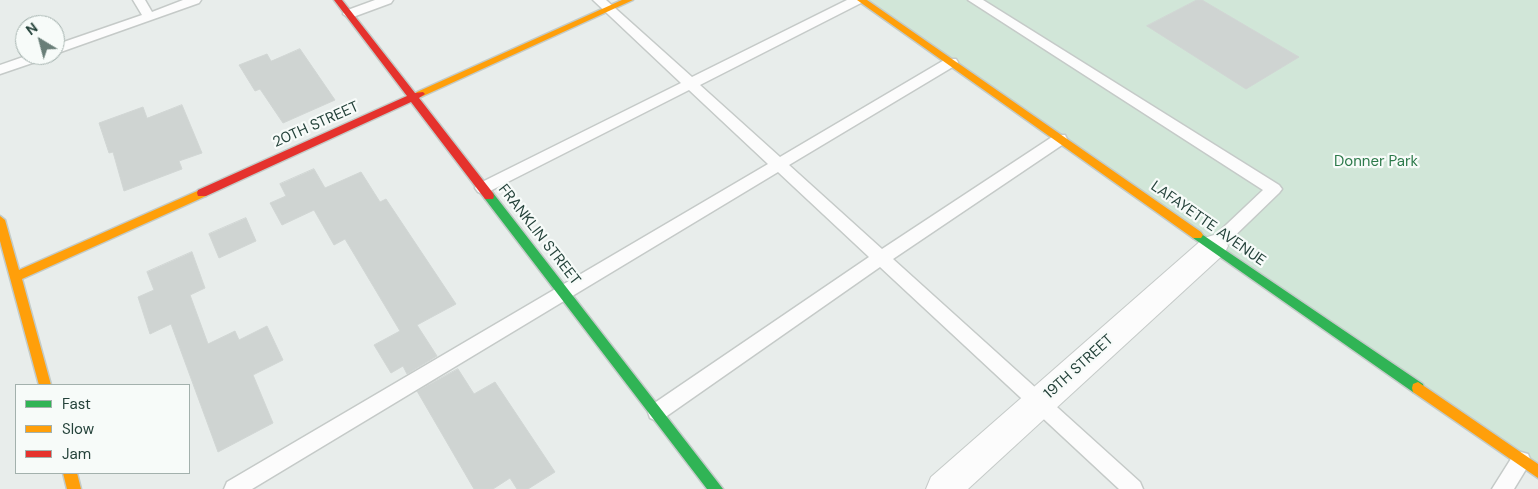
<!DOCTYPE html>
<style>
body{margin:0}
#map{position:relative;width:1538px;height:489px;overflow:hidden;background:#e8edeb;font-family:"DM Sans",sans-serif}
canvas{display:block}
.legend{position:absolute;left:15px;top:384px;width:175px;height:90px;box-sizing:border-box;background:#f7fbf9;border:1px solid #a3b1ad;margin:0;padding:6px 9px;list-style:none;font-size:15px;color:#24423a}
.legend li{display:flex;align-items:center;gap:10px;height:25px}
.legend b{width:25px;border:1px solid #a3b1ad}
.north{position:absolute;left:15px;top:15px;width:50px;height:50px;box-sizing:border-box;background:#f7fbf9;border:1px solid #a3b1ad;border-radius:50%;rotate:323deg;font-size:14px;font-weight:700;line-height:20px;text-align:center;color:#24423a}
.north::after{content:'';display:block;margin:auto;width:18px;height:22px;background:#697e78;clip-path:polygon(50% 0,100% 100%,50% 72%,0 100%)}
</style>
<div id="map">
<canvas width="1538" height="489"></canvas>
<ul class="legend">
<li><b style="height:6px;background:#30b455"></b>Fast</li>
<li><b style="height:6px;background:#ff9f0a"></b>Slow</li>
<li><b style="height:6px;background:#e5322d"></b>Jam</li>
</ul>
<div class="north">N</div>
</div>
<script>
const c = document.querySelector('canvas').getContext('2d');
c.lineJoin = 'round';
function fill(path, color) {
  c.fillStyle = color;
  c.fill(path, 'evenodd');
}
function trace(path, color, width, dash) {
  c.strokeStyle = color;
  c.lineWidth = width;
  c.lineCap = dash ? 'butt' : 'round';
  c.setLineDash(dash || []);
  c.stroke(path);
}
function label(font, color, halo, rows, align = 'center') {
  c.font = font + ' "DM Sans",sans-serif';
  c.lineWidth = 4.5;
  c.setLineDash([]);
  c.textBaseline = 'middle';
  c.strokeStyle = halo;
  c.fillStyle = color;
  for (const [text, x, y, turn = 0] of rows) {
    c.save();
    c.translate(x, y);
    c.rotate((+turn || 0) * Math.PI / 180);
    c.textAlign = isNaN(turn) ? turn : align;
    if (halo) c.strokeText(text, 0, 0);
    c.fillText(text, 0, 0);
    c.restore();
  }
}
fill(new Path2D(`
 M862,0H1538V472Z`), '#d1e6d8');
const building = new Path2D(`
 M1197,0H1202L1299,57L1246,89L1147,26Z
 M300,49L335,100L283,123L260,89L255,91L239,65L267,54L271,61Z
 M182,105L202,153L179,161L182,169L124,191L113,152L109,153L99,123L143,107L147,118Z
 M314,169L325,188L361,172L380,202L386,199L456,304L417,325L437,356L407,374L403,366L391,373L374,345L400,331L345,239L334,245L314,210L282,225L270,203L286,196L280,184Z
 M246,218L256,241L219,258L209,234Z
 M192,252L205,288L190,295L208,344L235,331L239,340L267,326L283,360L253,375L273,423L218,452L171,324L150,334L138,297L154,290L147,272Z
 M458,369L474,394L495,382L555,472L528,489H517L510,478L493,489H474L417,391Z`);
fill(building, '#cfd4d2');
trace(building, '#d1d6d4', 1);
const lane = new Path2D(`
 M133,0H145L152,12L183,0H201L199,3L55,54V45L142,15Z
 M375,0H393L391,3L353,17L349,18L343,14L345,11Z
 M593,0H606L692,77L847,0H863L861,3L700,85L780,157L946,59H956L958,62L956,65L789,165L882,249L1055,135H1065L1067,139L1065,143L893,259L1140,482L1143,489H1119L880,267L664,418L657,421L650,418L648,412L650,406L869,257L778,172L252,489H224L227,482L768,164L689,90L488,192L483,194L478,192L475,188L478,184L681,83Z
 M968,0H983L1279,185L1282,189L1279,193L1220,250L1214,252L1208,250L1206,246L1208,242L1263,190Z
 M29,55H49L47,58L0,74V65Z
 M1521,452L1528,454L1531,461L1514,489H1492L1514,454Z`);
const street = new Path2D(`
 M1214,235L1224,238L1228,246L1224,254L968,489H926L931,477L1204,238Z`);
const fast = new Path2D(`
 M489,192L493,193L723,489H707L485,199L484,196Z
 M1197,231L1423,384L1424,388L1423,392L1418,394L1413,392L1193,238L1191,235L1193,232Z`);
const slow = new Path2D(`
 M622,0H633L423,96L420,97L415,94L417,92Z
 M857,0H867L1201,232L1203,235L1201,238H1193Z
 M202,189L207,193L206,196L22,279L51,385H39L0,241V216L5,220L19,270Z
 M1418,382L1538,464V478L1413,392L1412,388L1413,384Z
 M63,473H77L81,489H67Z`);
const jam = new Path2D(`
 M334,0H342L415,93L423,92L425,94L419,98L493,193L494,196L493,199H485L411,102L206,196H198L197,193L198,190L407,96Z`);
trace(lane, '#c5cac8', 3);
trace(street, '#c5cac8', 2);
trace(fast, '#c3cbc8', 3);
trace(slow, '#c3cbc8', 3);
trace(jam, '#c3cbc8', 3);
fill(lane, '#fcfcfc');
fill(street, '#fcfcfc');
fill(fast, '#30b455');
fill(slow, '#ff9f0a');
fill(jam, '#e5322d');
label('15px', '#24423a', '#f7fbf9', [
 ["20TH STREET",316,125,-24],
 ["LAFAYETTE AVENUE",1208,224,35],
 ["FRANKLIN STREET",539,235,52],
 ["19TH STREET",1079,367,-42]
]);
label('15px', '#2d7a4b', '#f7fbf9', [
 ["Donner Park",1376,162]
]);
</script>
